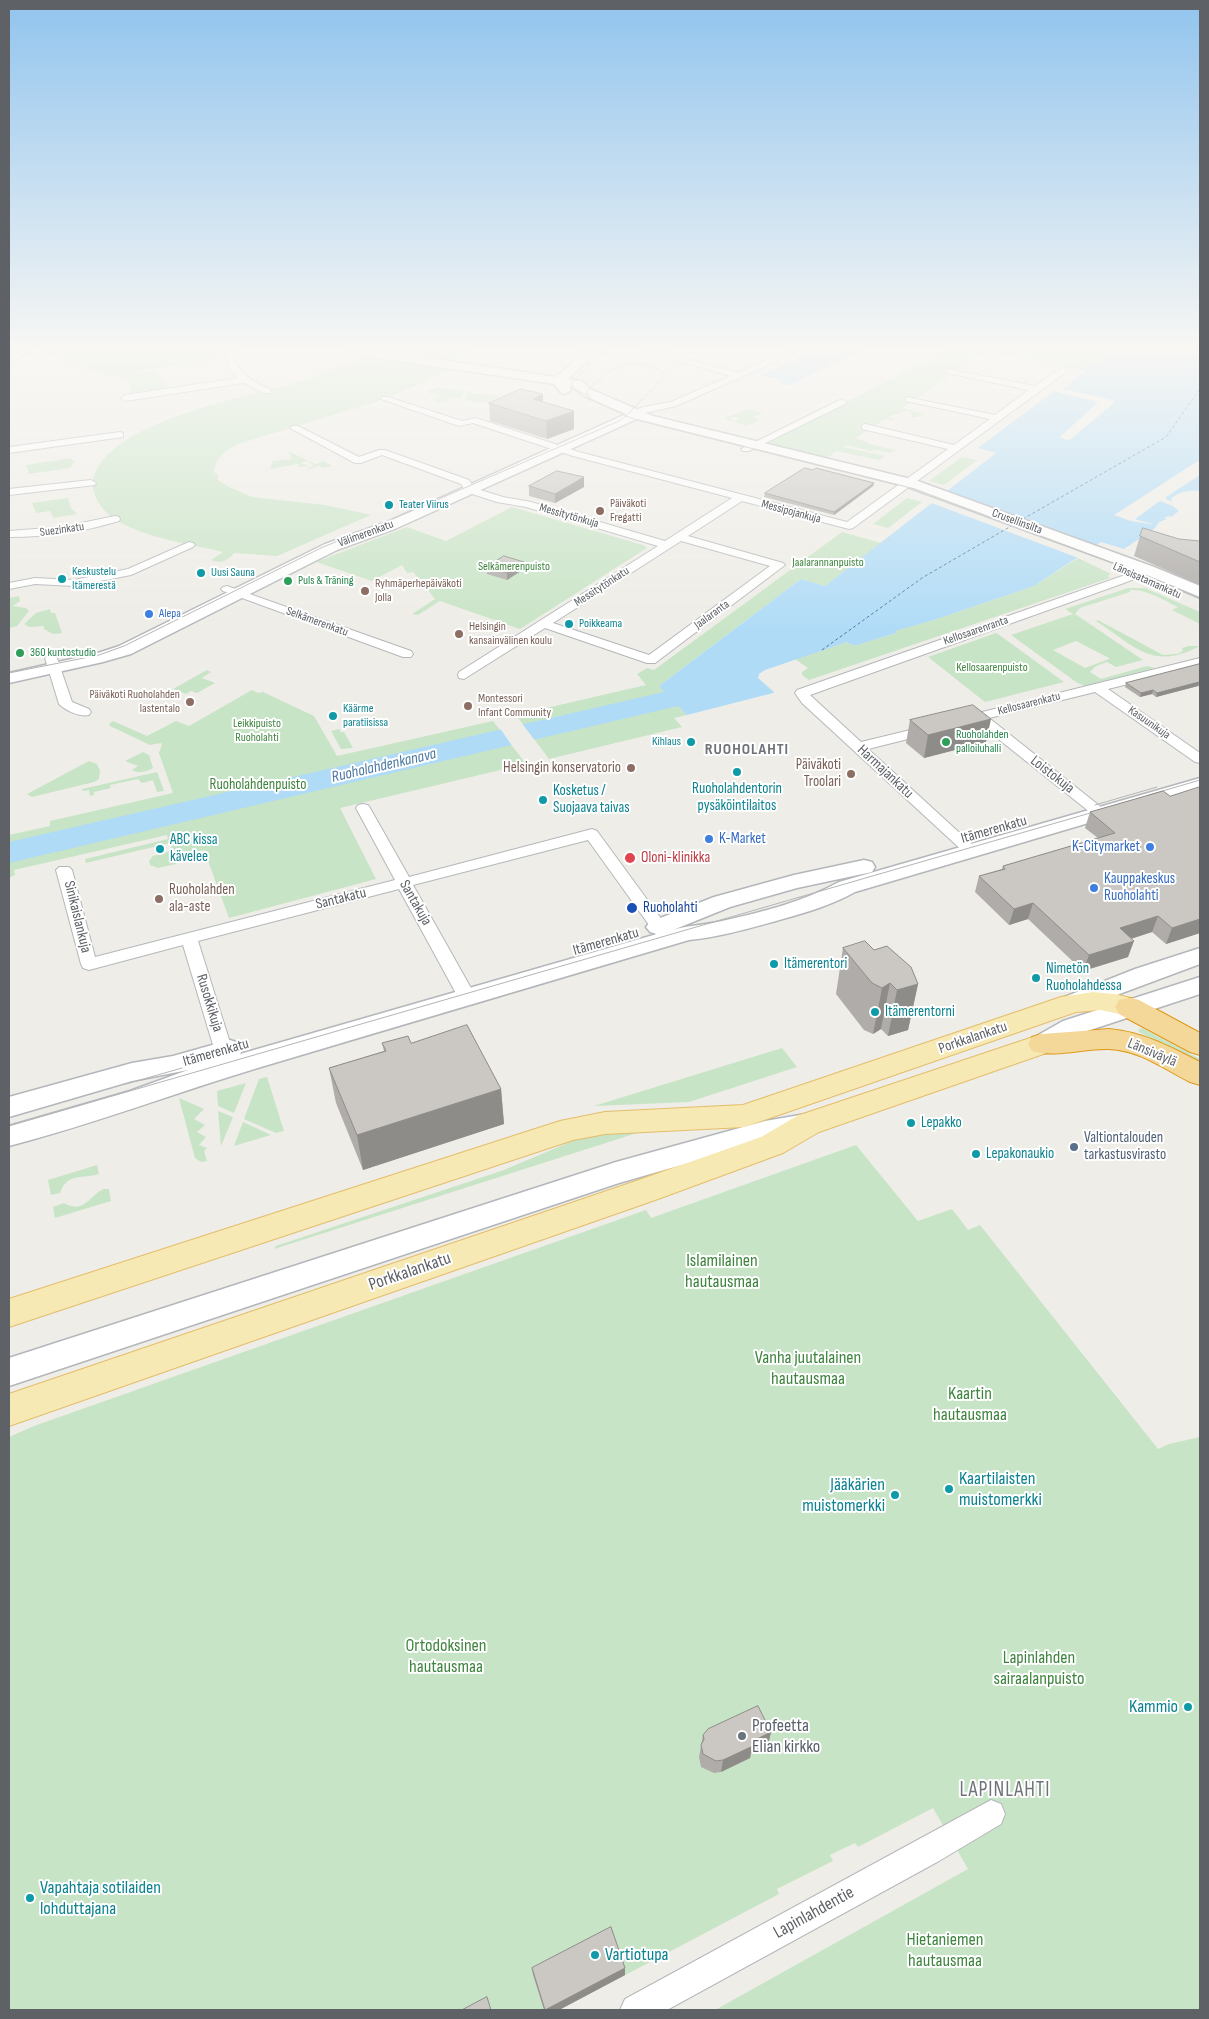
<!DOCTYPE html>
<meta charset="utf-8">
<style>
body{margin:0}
#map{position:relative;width:1209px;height:2019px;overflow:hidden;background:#efede7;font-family:"Sofia Sans Condensed",sans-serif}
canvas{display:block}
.frame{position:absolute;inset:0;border:10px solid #5e6266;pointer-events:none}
</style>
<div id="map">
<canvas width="1209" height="2019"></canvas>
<div class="frame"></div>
</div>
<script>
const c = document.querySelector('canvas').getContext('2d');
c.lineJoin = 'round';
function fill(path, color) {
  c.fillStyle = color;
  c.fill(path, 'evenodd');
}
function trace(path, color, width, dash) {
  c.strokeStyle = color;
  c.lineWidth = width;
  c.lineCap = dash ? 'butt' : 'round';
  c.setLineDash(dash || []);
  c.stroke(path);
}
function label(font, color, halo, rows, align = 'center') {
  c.font = font + ' "Sofia Sans Condensed",sans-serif';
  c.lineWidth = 4;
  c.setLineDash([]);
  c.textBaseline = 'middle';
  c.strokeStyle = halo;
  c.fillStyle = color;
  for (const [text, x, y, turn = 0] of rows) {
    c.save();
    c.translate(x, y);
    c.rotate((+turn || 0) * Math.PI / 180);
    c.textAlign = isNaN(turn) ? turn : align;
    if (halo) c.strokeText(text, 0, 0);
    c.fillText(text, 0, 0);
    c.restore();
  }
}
fill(new Path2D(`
 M39,351H219L218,359L109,376Z
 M404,351H468L455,361Z
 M946,351H1073L1101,359L1096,363L1092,362L1081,370L988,351L980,356H977L903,408L923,413L920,414L925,415L912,418L911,412L907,411L890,416L889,417L900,421L885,419L856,438L867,442L866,443L895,450L890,453L876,450L870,451L847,445L843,447L885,456L879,460L837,451L826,458L766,443Z
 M361,357L447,370L427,381L376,402L238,444C226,450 215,458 214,472L218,475V480L227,486L252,497L325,505L371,515L277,556L234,553C228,561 221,564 211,560L223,552C189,544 152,539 121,523C107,516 96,503 93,489C91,479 95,472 100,464C134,416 245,398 301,381C321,374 341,366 361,357Z
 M156,370L168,388L131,395L129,392L133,391L126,379H121L119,375Z
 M437,387L452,390L459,389L457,391H466L461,398L449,399L448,401L437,403L433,398L439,397L436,394H430L428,391Z
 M469,391L476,394L500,395C486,405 479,404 464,399Z
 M749,409L763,413L754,417L760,420L747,426L735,422L739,419L732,417L730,419L735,420L732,422L724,418Z
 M288,451L315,464L323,461L333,466L324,468L319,466L309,469L307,468L314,466L307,461L301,463L310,466L299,467L298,464L270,469L273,461L292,459Z
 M962,457L977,460L944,485L929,481Z
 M72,458L71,460H75L70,468L29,474L26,465Z
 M68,498L71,508L77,514L54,518L50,511L36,513L32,503Z
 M907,498L922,502L888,528L873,524Z
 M512,507L643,545L647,548L520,629L440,601L418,615L412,614L435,599L413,572L407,573L402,565L372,581L316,562L407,527L446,541Z
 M842,532L881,543L825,586L801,579L659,686L687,715L674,718L682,727L549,759L516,715L646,685L637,674L647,668L654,670Z
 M1078,558L1111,574L1108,576L1110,578L809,680L802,675V672L808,668L795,659L847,642L854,646L896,633L894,631L934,620L1034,586Z
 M1128,588H1145L1200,612V624L1172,610L1178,607C1163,600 1147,589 1130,590V592L1080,608L1075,614L1143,660L1116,667L1107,662L1096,666L1090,672L1101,679L1147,666L1155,668L1085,686L1076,682L1011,635L1073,614L1065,609ZM1076,641L1109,658V659L1085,668L1053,650Z
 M19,596L20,601L13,606L26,608L29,611L17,626L9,628V598Z
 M50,609L51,613H55L62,633L53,634L44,629V626L29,627L24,624L36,613Z
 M1098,620L1163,655L1177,654L1183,651L1182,648L1189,646H1200C1152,671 1136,647 1096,621Z
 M996,633L998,634L1064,682L985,702L928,657Z
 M207,670L211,672L202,678L215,683L197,693L191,691L186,694L173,689Z
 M252,690L258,693L263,692L314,716L337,756L493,721L526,764L340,808L376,879L229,918L204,850L175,857L170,843L86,863L85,859L168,839L167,835L14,870L15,875L9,878V835L50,826V821L173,793L159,753L162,744L161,743L150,745L110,726L109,724L113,721L147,736L176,721L189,726Z
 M339,729L341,732H344L353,748L341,749L331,731Z
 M143,752L149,755L153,768C146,772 139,774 132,770L138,766L125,761Z
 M89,761L97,764L100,771L99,779L94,782L32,797L27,794Z
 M157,772L164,791L157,792L153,780L142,783L138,779L110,785L111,788L94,792V795L90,796L89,790L83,791L82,789Z
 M171,851L176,864L158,868L150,865L149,861L153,856Z
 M1142,1028L1200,1059V1063L1139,1032L1138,1030Z
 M782,1048L797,1067L689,1102L594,1106Z
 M267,1077L284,1131L276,1133L244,1119L259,1079Z
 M246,1083L234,1113L218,1106L217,1091Z
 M179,1098L204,1109L194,1119L205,1125L197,1132L206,1137L199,1145L207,1148L204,1151L207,1161L201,1162L195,1158Z
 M218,1111L233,1117L221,1146Z
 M243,1122L271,1135L234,1146Z
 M630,1132L637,1133L274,1249L276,1246L504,1170L577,1139L592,1136Z
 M856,1145L918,1221L952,1209L968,1230L980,1225L1158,1449L1169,1444L1200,1437V2010H715L968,1869L933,1808L858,1847L855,1843L830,1855L833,1861L777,1889L779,1894L559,2010H9V1437L34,1426L646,1210L651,1218Z
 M97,1165L99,1174C84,1179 67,1172 60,1193L51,1195L48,1180Z
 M104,1189H109L111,1201L55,1218L53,1207L64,1203C85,1215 90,1194 104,1189Z`), '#c8e4c6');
fill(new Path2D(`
 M814,351H861L789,385L782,384L781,380L760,375Z
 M1073,351H1200V491C1189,490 1179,491 1171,499L1173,506L1179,511L1171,517L1168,516L1164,518L1167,519L1159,522L1155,528L1124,549L1101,542L1034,586L934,620L895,631L896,633L854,646L847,642L765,670L759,674L758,678L774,692L773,693L687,715L678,706L9,863V842L664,692L659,686L801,579L825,586L996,453L978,448L1054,391L1098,402L1060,437L1066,440L1071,439L1114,403L1113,400L1063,389L1085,371L1081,370L1101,359Z`), '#afdbf7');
fill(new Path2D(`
 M1198,461L1200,462V475L1166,497V499L1172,502L1173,506L1160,501L1135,519L1155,525L1131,521L1114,515Z
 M944,490L1098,547L1081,559L929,502Z
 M521,722L536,742L513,747L499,727Z`), '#efede7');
trace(new Path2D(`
 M1189,351L1200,367
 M1023,519L1166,437L1200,389
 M822,650L922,578L1013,525`), '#4977a0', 1, [3, 2.5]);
const street = new Path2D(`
 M225,351H233C235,373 252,381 270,389V393H264L244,383L125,401L121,398L125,395L238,378L228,366Z
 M647,351H661L738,373L788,351H800L676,406L631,416V412L643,407L671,402L730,376Z
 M1063,367L1066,368V372L853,528L849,529L742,501L688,536L783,563L785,565L655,663H647L545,628L464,679L459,678L458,675L459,672L658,546L526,507L497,502L466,492L461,484L382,455L361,463H355L290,428L292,426H298L359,457L379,450H385L469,480L474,488L503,497L531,502L665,541L732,498L573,456L473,423L459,426L381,399L382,397H388L462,421L476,418L579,452L847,522L948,449L862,429V425L865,424L954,445L990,419L906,401V397L995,415L1029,390L947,373V369L1035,386ZM681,541L770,566L649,655L553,623Z
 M842,399L847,402L845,404L749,451H743L741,449Z
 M120,432L123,433V437L9,453V447Z
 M91,480L96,483L95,485L9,495V489Z
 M115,516L119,517L120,519L119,521C83,532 46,537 9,537V531L62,527Z
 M189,542L193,543L195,545L193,547L131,575L74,586L35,584L9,589V583L35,578L74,580L128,569Z
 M1148,567L1152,568L1154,570L1152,572L1124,583L810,695L861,742L931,725L936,726L938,729L936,732L868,749L976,848L979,851L976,854H966L802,703L795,693L797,690Z
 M227,586L411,651L413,654L411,657H403L223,591L221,589L223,587Z
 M51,654L57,658L72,702L89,709L91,712L89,715C80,717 66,711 59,704L45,658Z
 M1200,658V666L1108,689L1200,753V763L1195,762L1095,692L989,718L1106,811L1108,814L1106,817H1096L977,722L963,725L956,721L958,718Z
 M363,804L368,805L370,808L409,877L592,829L597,831L676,939L674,943L668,944L662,943L588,840L413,885L476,997L473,1001L467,1003L461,1001L458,997L399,889L198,941L237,1065L234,1070L228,1072L222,1070L219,1065L183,945L89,970L83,968L81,964L56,870L59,867H69L72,870L95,957L395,880L356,808L358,805Z
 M991,1800L1001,1804L1005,1814L1001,1824L939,1861L667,2010H620L625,1999Z`);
const secondary = new Path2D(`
 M14,351H29L9,363V354Z
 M352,351H384L556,377L585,351H598L568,379L581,381L592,390L653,416L915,480L1154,567L1200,586V597L1142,573L905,486L637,419L397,528L337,550L131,654L103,662L9,683V673L98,653L119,646L325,544L387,522L626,414L584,396L573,387L569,386L571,390L565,394L561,393L554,384L358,355Z
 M1200,778V790L855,892C830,906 804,913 776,921C747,929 719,937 689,940C547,982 404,1024 261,1067C177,1092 94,1124 9,1146V1126L130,1091L188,1070L132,1081L9,1117V1097L132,1063L173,1056L230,1040L239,1043L243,1049L240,1054L657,934L650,932L646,927L650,922L714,897L794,875L864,860L872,862L875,867L872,872L797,888L730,907L673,930C689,925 706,925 722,921C762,912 803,902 839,882Z
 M1200,948V964L1071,1012L1062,1010L1059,1004L1062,998L1135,969Z
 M1200,977V994L1081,1033L1051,1050L1042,1053L1033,1050L1029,1044L1033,1038L1063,1021Z
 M806,1114L816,1117L820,1124L816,1131L765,1141L619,1183L9,1386V1358L616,1162L765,1121Z`);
const primary = new Path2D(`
 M1093,992L1114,994L1139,1000L1143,1007L1139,1014L1129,1016L1100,1010L1076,1012L744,1127L605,1134L573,1140L9,1327V1299L560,1121L605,1112L743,1105L1061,997Z
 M1042,1034L1052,1037L1056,1044L1052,1051L819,1132L783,1153L658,1199L9,1426V1394L636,1181L761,1137L797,1116Z`);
const highway = new Path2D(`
 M1129,998L1139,1000L1200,1033V1055L1190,1052L1119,1014L1115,1007L1119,1000Z
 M1109,1029C1143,1032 1171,1047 1200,1062V1085L1190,1082C1164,1069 1139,1050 1109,1049C1084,1048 1056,1058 1032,1051L1028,1044L1032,1037L1042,1034Z`);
trace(street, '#b4b7ba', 2);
trace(secondary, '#b3b6ba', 3);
trace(primary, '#e4bd6b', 2);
trace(highway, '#df9817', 2);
fill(street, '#fff');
fill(secondary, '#fff');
fill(primary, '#f7e9b4');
fill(highway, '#f3d89a');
trace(new Path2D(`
 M9,354L13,351
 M638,364L659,369L665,376L626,416L587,397V391C603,375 615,364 638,364Z
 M591,397L574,389L571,383L603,351
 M626,416L637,420L915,489L1121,566L1200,599
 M9,673L99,655L124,646L323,547L386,522L619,421L626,416
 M1149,795L1200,780
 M1095,805L1157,787
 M126,1084L182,1068
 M9,1126L1104,809`), '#b4b5b6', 1);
fill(new Path2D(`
 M543,402L574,411V429L547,439L490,421L489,403Z
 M874,483L873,486L834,515L764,497L765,493Z
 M529,486L584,487L555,503L529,496Z
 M1140,536L1200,541V585L1134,556Z
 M487,567L524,569L507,580L487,574Z
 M1200,664V687L1198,686L1156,697L1152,694L1140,697L1125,687L1126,683Z
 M910,720L986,742L924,758L906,743Z
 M1163,791L1200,933L1166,944L1152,932L1131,939L1128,957L1083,971L1028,919L1009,925L975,892L979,876L1002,869L1003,866L1098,838L1085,828L1090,812Z
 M843,948L874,950L918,984L908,1030L888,1036L881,1029L873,1034L864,1030L836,994Z
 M382,1043H411L501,1089L504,1124L363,1170L336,1103L329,1068L384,1051Z
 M771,1732L768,1745L751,1753L750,1758L721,1772L714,1773L701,1767L699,1757L703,1735Z
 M532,1968L625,1975L559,2010H544L533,1975Z`), '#afaca9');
fill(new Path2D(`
 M543,394V412L533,399Z
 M574,411V429L547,439L546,421Z
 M584,477V487L555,503V494Z
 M874,483L873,486L834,515V512Z
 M524,562V569L507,580V573Z
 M1199,682L1198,686L1156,697L1157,693Z
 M1153,690L1152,694L1140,697L1141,693Z
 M991,719L986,742L924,758L928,735Z
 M1033,903L1028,919L1009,925L1014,909Z
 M1200,914V933L1166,944L1172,928Z
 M1158,916L1152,932L1114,944L1120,928Z
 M1134,941L1128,957L1083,971L1089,955Z
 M890,983L881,1029L873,1034L882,988Z
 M918,984L908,1030L888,1036L897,990Z
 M501,1089L504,1124L363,1170L357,1135Z
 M771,1732L768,1745L751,1753L750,1758L721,1772L723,1760L751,1742Z
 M625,1968V1975L559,2010H545Z`), '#8e8c89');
const building = new Path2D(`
 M521,389L543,394L533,399L574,411L546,421L489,403Z
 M805,468L813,470L816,468L874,483L834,512L765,493Z
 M557,471L584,477L555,494L529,486Z
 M1143,528L1179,539L1200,541V562L1140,536Z
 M504,556L524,562L507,573L487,567Z
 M1200,664V683L1199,682L1157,693L1153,690L1141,693L1126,683Z
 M973,705L991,719L928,735L910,720Z
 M1200,787V919L1172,928L1158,916L1120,928L1134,941L1089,955L1033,903L1014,909L979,876L1005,869L1003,866L1115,833L1090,812L1163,791L1170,796Z
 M865,941L874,950L887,946L911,967L918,984L897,990L890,983L882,988L872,983L843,948Z
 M467,1025L501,1089L357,1135L329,1068L386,1051L382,1043L408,1036L411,1043Z
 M758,1706L771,1732L751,1742L753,1746L723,1760L716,1761L703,1754L701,1745L704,1739L703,1735L708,1729Z
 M611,1927L625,1968L545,2010L532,1968Z
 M487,1997L491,2010H462Z`);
fill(building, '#cbc8c4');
trace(building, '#8e8c89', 1);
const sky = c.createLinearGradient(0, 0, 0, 634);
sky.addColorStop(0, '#91c4ee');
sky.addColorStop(0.55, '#f8f7f4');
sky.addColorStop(1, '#f8f7f400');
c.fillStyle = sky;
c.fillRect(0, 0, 1209, 634);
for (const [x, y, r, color] of [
 [389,505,5,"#0f9aa8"],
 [600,511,5,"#8d6e63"],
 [201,573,5,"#0f9aa8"],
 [62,579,5,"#0f9aa8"],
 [288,581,5,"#2e9e5b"],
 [365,591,5,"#8d6e63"],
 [149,614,5,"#3f7fe0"],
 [569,624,5,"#0f9aa8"],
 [459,634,5,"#8d6e63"],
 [20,653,5,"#2e9e5b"],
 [190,702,5,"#8d6e63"],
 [468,706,5,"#8d6e63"],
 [333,716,5,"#0f9aa8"],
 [691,742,5,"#0f9aa8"],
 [946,742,5,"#2e9e5b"],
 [631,768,5,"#8d6e63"],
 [737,772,5,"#0f9aa8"],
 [851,774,5,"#8d6e63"],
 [543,800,5,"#0f9aa8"],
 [709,839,5,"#3f7fe0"],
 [1150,847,5,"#3f7fe0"],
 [160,849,5,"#0f9aa8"],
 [630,858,6,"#e0444e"],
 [1094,888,5,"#3f7fe0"],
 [159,899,5,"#8d6e63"],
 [632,908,6,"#1a4fb4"],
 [774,964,5,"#0f9aa8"],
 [1036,978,5,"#0f9aa8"],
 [875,1012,5,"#0f9aa8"],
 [911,1123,5,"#0f9aa8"],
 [1074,1147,5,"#5c6f8a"],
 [976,1154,5,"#0f9aa8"],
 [949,1489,5,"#0f9aa8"],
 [895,1495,5,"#0f9aa8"],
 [1188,1707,5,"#0f9aa8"],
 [742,1736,5,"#6b7280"],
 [30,1898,5,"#0f9aa8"],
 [595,1955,5,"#0f9aa8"]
]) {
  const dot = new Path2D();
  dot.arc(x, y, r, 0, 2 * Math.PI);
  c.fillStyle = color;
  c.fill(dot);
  trace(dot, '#fff', 2);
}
label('12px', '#785e54', '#fff', [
 ["Päiväkoti",610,504],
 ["Fregatti",610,518],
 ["Ryhmäperhepäiväkoti",375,584],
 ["Jolla",375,598],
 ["Helsingin",469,627],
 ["kansainvälinen koulu",469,641],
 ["Päiväkoti Ruoholahden",180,695,"right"],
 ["lastentalo",180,709,"right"],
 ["Montessori",478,699],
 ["Infant Community",478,713]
], 'left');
label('12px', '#0d838f', '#fff', [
 ["Teater Viirus",399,505],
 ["Keskustelu",72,572],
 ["Itämerestä",72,586],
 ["Uusi Sauna",211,573],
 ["Poikkeama",579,624],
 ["Käärme",343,709],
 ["paratiisissa",343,723],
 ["Kihlaus",681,742,"right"]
], 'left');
label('12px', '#5e6266', '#fff', [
 ["Messipojankuja",791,512,15],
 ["Messitytönkuja",569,516,16],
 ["Crusellinsilta",1017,522,20],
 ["Suezinkatu",62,530,-8],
 ["Välimerenkatu",366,534,-20],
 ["Länsisatamankatu",1147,581,24],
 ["Messitytönkatu",602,587,-33],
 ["Jaalaranta",712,615,-36],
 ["Selkämerenkatu",317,622,20],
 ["Kellosaarenranta",976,631,-19],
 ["Kellosaarenkatu",1029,704,-14],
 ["Kasuunikuja",1149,723,35]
]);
label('12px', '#3f843f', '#fff', [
 ["Jaalarannanpuisto",828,563],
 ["Selkämerenpuisto",514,567],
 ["Kellosaarenpuisto",992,668],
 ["Leikkipuisto",257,724],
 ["Ruoholahti",257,738]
]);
label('12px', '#27864d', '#fff', [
 ["Puls & Träning",298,581],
 ["360 kuntostudio",30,653],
 ["Ruoholahden",956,735],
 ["palloiluhalli",956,749]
], 'left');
label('12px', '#366cbe', '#fff', [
 ["Alepa",159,614]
], 'left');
label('15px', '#785e54', '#fff', [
 ["Päiväkoti",841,765],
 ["Troolari",841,782],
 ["Helsingin konservatorio",621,768],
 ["Ruoholahden",169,890,"left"],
 ["ala-aste",169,907,"left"]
], 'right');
label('15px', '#5e6266', '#fff', [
 ["Harmajankatu",885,772,43],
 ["Loistokuja",1052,775,38],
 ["Itämerenkatu",994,830,-16],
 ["Santakatu",341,899,-14],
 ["Santakuja",415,903,60],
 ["Sinikaislankuja",77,917,76],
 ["Itämerenkatu",606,942,-16],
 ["Rusokkikuja",209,1003,73],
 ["Porkkalankatu",973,1038,-19],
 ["Itämerenkatu",216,1053,-16],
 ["Länsiväylä",1152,1053,23]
]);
label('15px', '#3f843f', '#fff', [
 ["Ruoholahdenpuisto",258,785]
]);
label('15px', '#0d838f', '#fff', [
 ["Ruoholahdentorin",737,789,"center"],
 ["pysäköintilaitos",737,806,"center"],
 ["Kosketus /",553,791],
 ["Suojaava taivas",553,808],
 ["ABC kissa",170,840],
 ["kävelee",170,857],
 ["Itämerentori",784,964],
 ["Nimetön",1046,969],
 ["Ruoholahdessa",1046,986],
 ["Itämerentorni",885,1012],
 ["Lepakko",921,1123],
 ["Lepakonaukio",986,1154]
], 'left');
label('15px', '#366cbe', '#fff', [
 ["K-Market",719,839],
 ["K-Citymarket",1140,847,"right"],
 ["Kauppakeskus",1104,879],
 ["Ruoholahti",1104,896]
], 'left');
label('15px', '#be3a42', '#fff', [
 ["Oloni-klinikka",641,858]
], 'left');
label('15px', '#164399', '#fff', [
 ["Ruoholahti",643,908]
], 'left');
label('15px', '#4e5e75', '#fff', [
 ["Valtiontalouden",1084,1138],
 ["tarkastusvirasto",1084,1155]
], 'left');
c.letterSpacing = '1px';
label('bold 16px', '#6f7478', '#fff', [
 ["RUOHOLAHTI",747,750]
]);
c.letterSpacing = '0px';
label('italic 16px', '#4977a0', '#fff', [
 ["Ruoholahdenkanava",384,766,-13]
]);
label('18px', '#3f843f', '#fff', [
 ["Islamilainen",722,1261],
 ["hautausmaa",722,1282],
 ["Vanha juutalainen",808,1358],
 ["hautausmaa",808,1379],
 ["Kaartin",970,1394],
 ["hautausmaa",970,1415],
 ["Ortodoksinen",446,1646],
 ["hautausmaa",446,1667],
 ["Lapinlahden",1039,1658],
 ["sairaalanpuisto",1039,1679],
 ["Hietaniemen",945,1940],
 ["hautausmaa",945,1961]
]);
label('18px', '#5e6266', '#fff', [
 ["Porkkalankatu",410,1272,-19],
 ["Lapinlahdentie",814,1913,-29]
]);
label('18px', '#0d838f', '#fff', [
 ["Kaartilaisten",959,1479],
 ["muistomerkki",959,1500],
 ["Jääkärien",885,1485,"right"],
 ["muistomerkki",885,1506,"right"],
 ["Kammio",1178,1707,"right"],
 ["Vapahtaja sotilaiden",40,1888],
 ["lohduttajana",40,1909],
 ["Vartiotupa",605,1955]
], 'left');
label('18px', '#5b616d', '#fff', [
 ["Profeetta",752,1726],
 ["Elian kirkko",752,1747]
], 'left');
c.letterSpacing = '1px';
label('21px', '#6f7478', '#fff', [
 ["LAPINLAHTI",1005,1791]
]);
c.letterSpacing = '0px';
</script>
